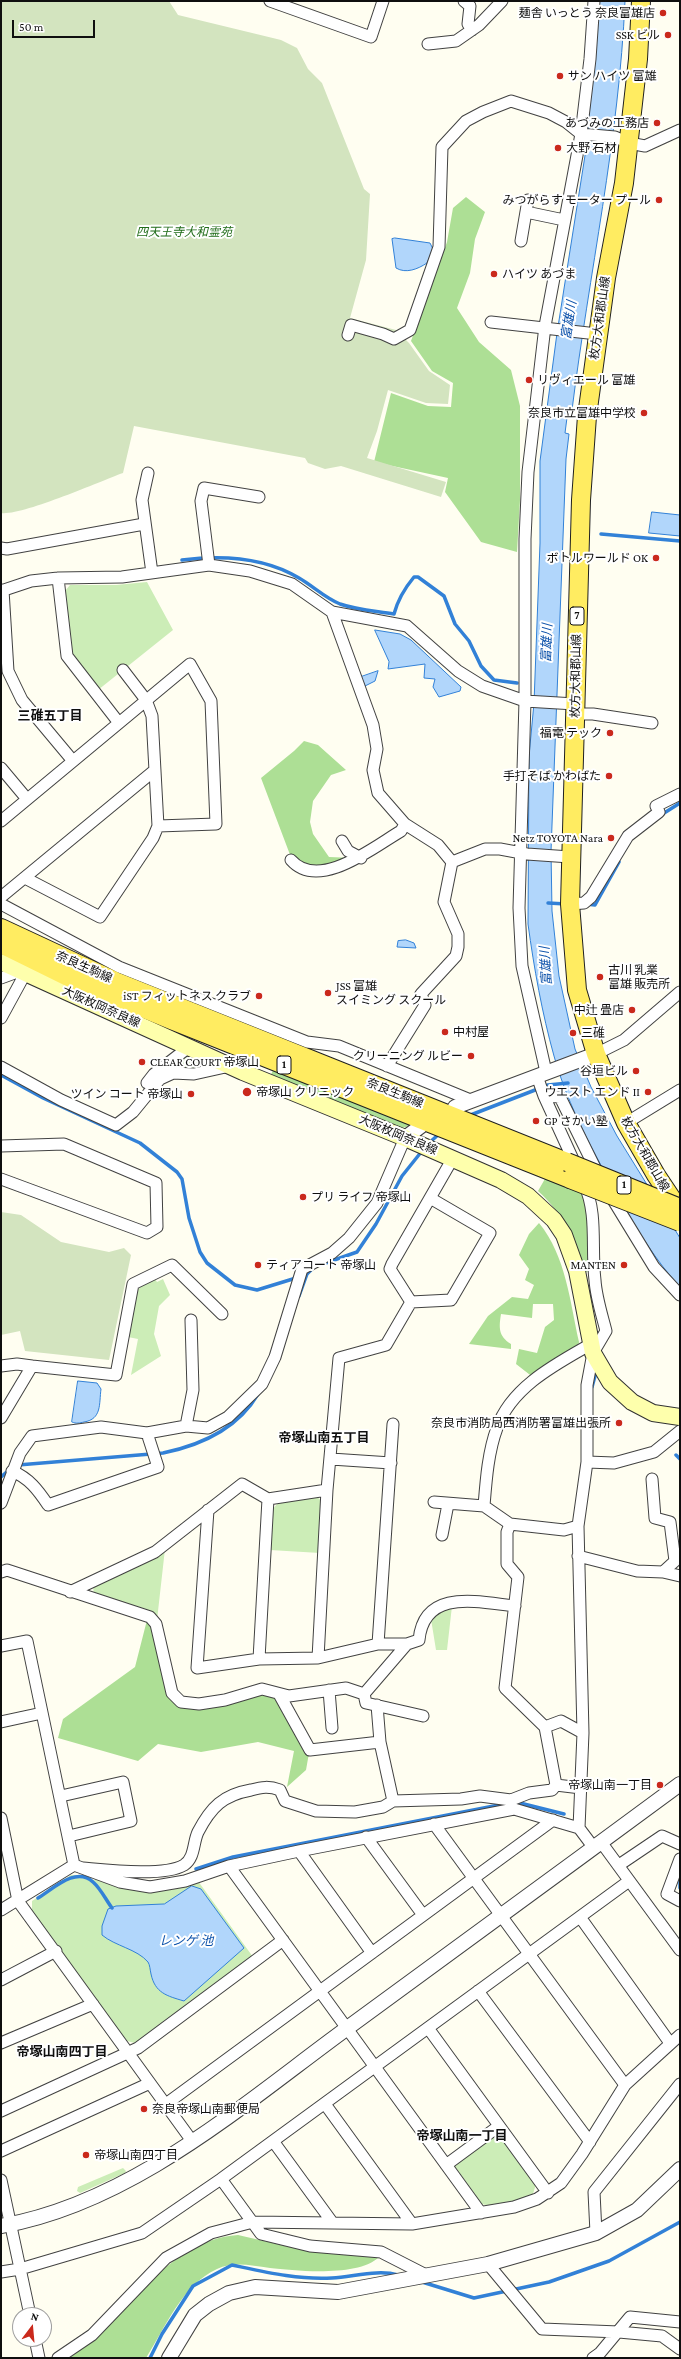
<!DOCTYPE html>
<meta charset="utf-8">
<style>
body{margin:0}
#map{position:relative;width:681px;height:2359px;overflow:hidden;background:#fffef1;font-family:"Crimson Pro",serif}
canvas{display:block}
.frame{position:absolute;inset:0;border:2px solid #0f0f0f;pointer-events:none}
.north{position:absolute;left:12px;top:2307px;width:40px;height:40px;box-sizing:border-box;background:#fff;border:1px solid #9f9f9f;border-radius:50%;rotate:16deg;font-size:11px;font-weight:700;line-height:16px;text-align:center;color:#0f0f0f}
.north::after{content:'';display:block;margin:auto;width:14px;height:18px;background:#ca291c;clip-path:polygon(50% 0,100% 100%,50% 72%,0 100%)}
.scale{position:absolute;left:12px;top:20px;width:83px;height:18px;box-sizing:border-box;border:2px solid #0f0f0f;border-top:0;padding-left:5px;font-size:12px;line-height:14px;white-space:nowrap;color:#0f0f0f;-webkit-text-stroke:3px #fff;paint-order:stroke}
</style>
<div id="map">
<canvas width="681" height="2359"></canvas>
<div class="frame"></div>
<div class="north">N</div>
<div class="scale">50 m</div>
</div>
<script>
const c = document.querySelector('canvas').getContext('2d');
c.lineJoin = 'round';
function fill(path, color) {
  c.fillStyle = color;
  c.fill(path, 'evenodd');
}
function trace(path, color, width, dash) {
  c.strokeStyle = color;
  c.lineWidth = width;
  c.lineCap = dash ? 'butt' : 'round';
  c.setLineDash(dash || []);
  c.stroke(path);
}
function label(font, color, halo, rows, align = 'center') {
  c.font = font + ' "Crimson Pro","Noto Sans JP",serif';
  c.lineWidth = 4;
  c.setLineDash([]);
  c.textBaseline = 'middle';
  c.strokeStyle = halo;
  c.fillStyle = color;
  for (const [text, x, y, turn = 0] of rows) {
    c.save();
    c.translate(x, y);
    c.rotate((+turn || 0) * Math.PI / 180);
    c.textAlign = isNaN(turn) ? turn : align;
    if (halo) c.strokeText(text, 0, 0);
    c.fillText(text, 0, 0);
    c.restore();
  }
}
fill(new Path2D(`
 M147,582L173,630L98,690L72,656L65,591L70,585H116Z
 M186,1057L209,1068H173Z
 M155,1279L157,1282L163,1279L170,1295L159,1306L154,1334L161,1356L131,1375L138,1339L128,1337L136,1292L142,1285Z
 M316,1496L323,1502L320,1553L270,1550L272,1510L278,1503Z
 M165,1549L157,1620L94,1595L93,1586Z
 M452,1606L447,1650H436L431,1619L438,1609Z
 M71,1875H82L93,1881L95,1879C134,1895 157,1894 198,1881L253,1957L135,2043L127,2041L32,1911V1901Z
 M497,2131L536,2184L533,2194C517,2200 499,2209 482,2204L453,2164Z
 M123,2168L126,2171L125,2173L80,2193L77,2191L78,2187Z`), '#ccedb7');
fill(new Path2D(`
 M466,197L485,212L475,239L470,273L457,308L479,342L511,370L520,406V500L517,552L481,542L445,492L448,478L374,462L391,393L428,406L451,407L453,383L432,371L411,341L447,242L453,208Z
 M304,741L318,745L346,770L331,775L313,801L310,822L313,834L329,857L354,858L308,868L292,860L261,778L294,751Z
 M275,1067L414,1124L403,1128L384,1122L270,1076Z
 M546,1177L584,1191L591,1258L588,1271L585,1273C577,1240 563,1214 538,1191Z
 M539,1223C566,1256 570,1302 579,1342L578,1347L534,1378L516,1364L519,1349L537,1353L545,1327L554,1320L553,1304H533L532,1318L501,1314C499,1327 498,1336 511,1344V1349L469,1344L488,1316L512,1297L528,1299L534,1285L525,1280L529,1269L519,1255L529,1234Z
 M147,1620L152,1626L175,1702L262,1693L274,1696L309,1753L306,1770L287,1787L294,1751L258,1742L201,1752L158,1744L138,1761L58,1738L63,1719L135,1667Z
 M238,2235L307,2251L379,2257C359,2277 297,2271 270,2268C251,2266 235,2261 217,2269C182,2285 165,2328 146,2358H69C126,2321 164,2240 238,2235Z`), '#addf95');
fill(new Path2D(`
 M1,1H169L178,15L281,40L297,48L308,69L322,83L364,189L370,194L366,260L350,318L396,330L409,343L429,371L450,385L448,404L426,403L388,390L377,431L367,458L446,482L441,497L341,466L325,469L308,463L305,458L134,426L123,473C98,482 22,516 1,513Z
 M1,1212L21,1215L61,1242L109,1252L124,1248L131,1255L109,1360L25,1351L20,1331L1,1335Z`), '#d3e4bf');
const water = new Path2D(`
 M598,1H625C619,139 589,274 572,410H568L565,433L569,434L566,459L551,851L552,911L559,976L575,1049L591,1087L617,1136L680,1238V1287C656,1261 637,1230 620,1199C594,1154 568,1106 554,1056C542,1013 534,968 528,924L529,756L534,703L540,543V461L557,333L587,143Z
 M395,238L430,243L433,249L427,263C418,269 406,274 396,268L392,239Z
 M652,512L680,515V536L649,533Z
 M375,630L400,634L411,640L461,687L460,691L439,697L433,687L435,679L424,678L425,664L388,669L389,662Z
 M378,671L375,681L365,686L361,677Z
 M406,940L414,943L416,948L397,947L398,941Z
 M78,1381L97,1383L101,1389C99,1404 102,1419 84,1422C80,1423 76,1424 72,1422Z
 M192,1886L201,1889L244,1948L184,2001C167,1996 155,1993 151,1974C150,1970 150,1965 148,1962C137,1949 115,1946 102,1935V1926L108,1909L116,1906L164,1904Z`);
fill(water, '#b1d6fb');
trace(water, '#3281d7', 1);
trace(new Path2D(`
 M601,534L680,541
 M182,560C221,555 264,557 299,578C313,586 325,598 340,604C357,610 376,611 394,614C398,599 404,589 414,577H418L444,596L455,624L469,641L481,666L494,680L517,683
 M661,815L680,803
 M548,903L566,904
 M586,904L595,905L619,862
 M1,1075L43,1098L140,1143L177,1172L182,1179L189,1218L200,1252L207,1263L235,1285L257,1290L296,1278
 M468,1116L548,1085L568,1083
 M429,1143L439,1134
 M320,1265L357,1252L376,1224L402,1176L422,1151
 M299,1296L307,1274L313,1268
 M592,1387L595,1376
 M676,1455L680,1459
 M18,1465L163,1453C202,1445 238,1428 258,1394
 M1,1477L9,1470
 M516,1802L564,1814
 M196,1869L233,1857L504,1804
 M680,1881V1888
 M38,1898C53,1889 76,1866 93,1882C101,1889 106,1900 112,1908
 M422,2282L474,2298L549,2282L609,2261L680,2222
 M150,2358L162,2334L193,2286L232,2265C265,2272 298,2280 332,2278C353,2277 378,2269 398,2275`), '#3281d7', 3.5);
const minor = new Path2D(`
 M270,1L371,37L383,1
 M464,1L470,6L468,24L472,30
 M428,44L456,41L479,25L502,1
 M526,212L564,220
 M521,241L528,200
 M491,322L597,334
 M348,335L351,325L383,334L394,339L410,330L439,247L442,147L466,121L483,112L511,101L549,113L566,122L581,134L615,137L629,143L645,146L680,130
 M148,473L142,500L152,573
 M1,548L7,549L144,524
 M209,565L201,501L204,488L259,497
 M58,578L67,656L119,723
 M3,590L8,671L22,700L73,761
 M1,591L31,581L58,578L122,577L209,565L250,571L292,584L332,612L407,626L458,671L482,686L525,701L575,704
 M332,612L373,725L377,749L373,770L378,793L405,824L438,845L452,862L444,902L458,934V947L456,956L421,994L425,1005L387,1066
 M575,714H593L652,723
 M1,768L27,799
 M1,821L190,664L211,701L216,824L158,826
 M342,841L348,851L361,858
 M291,860C319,892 375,846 401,831L405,824
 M452,862L485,849H500L527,854L570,857
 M25,878L100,917L153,838L158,826L152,716L146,700L123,670
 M1,897L155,770
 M1,904L119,967L307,1042L339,1046L473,1101
 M570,904L584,903L591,897L628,836L659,812L656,806L680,794
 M1,978L20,971
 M1,1018L25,974
 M596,1054L624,1040L680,992
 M1,1067L61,1100L116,1125L133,1112L160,1079L173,1073L194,1074L230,1066
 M546,1072L522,966L519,908L525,701V539L528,472L545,326L581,134L590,59L594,1
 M537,1076L544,1096L560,1097L598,1174
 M147,1083L154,1074L189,1047
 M544,1096L576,1166
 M626,1123L680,1090
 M1,1146L64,1144L156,1183L157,1227L147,1233L1,1179
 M610,1195L654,1267L680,1295
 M430,1198L490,1233L451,1300L411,1302L390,1269L392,1264L453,1158
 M1,1366L17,1364L32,1366
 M1,1418L32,1366L116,1375L133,1284L172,1265L222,1314
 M186,1426L193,1390L191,1320
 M331,1459L391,1463
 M587,1462L614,1463L654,1452L680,1431
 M12,1471C29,1478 38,1490 48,1505L158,1467L147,1433
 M434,1502L484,1506
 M1,1503L20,1453L32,1436L101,1427L147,1433L186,1426L208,1428L228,1417L262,1384L275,1357L302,1269L332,1253L349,1238L377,1203L405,1138
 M208,1510L197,1668L259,1659L318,1658L378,1644H407L364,1694
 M510,1524L507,1532V1564L518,1577L505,1688L545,1727L561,1721L583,1733
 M578,1526L564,1530L510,1524L484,1506C486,1481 488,1452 497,1428C511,1387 556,1364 591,1344
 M442,1535L448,1504
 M578,1556L637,1571L663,1572L675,1561L670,1522L655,1518L652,1479
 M1,1572L7,1570L150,1617L156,1624L172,1693L181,1702L199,1704L225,1700L262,1689L289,1696L346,1688L364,1694L366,1703L423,1716
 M663,1572L680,1576
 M70,1592L155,1552L242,1484L268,1499L327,1490
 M378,1644L393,1424
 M407,1644L419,1640C424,1588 478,1602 515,1606
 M1,1646L27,1641L74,1865L1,1910
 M318,1658L327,1490L339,1358L386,1345L411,1302
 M259,1659L268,1499
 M329,1690L332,1728
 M279,1694L310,1750L380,1742
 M377,1705L380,1742L393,1801
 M1,1722L42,1713
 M545,1727L556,1785
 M61,1796L123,1782L131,1821L69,1836
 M1,1818L18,1901L192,2141
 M434,1824L625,2085
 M579,1828L583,1733L578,1526L587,1462V1385L593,1353L606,1331C602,1315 596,1297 595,1280C591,1249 598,1213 584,1184
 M366,1837L423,1915
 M601,1842L680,1950
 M299,1851L372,1953
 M680,1859L667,1894L680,1901
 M74,1865L120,1882L150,1887L185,1881L229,1866L299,1851L514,1809L579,1828L594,1848
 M619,1865L662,1836L680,1844
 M229,1866L481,2213
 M83,1868C106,1870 164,1877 184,1865C195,1858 193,1842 198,1832C211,1807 223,1795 251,1790C262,1787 269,1786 280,1790L285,1801L316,1811L355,1812L383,1807L393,1801L461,1799L480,1796L511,1800L529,1793L552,1790L556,1785L581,1788
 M580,1917L670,2043
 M1,1980L56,1951
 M478,1991L590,2142
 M428,2028L548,2193
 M1,2043L93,2004
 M166,2104L553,1820
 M325,2104L412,2224
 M1,2111L138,2048L283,1940
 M273,2141L332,2222
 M1,2151L150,2083
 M446,2165L499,2126
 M221,2179L261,2234L310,2246L381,2252L426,2275
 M1,2180L30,2315
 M596,2233L594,2192L680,2084
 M488,2264L542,2329L619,2332L662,2336L680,2349
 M1,2272L20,2269L142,2233L221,2179L629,1881
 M35,2339L39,2358
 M58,2358L92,2335L166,2258L211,2233L253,2222L412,2224L514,2207L537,2199L561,2183L582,2154L625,2085L680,2035
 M593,2358L600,2353L630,2317L680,2322`);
const tertiary = new Path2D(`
 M455,1107L596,1054
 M405,1138L421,1126
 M1,2226C132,2203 242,2105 346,2029C458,1947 569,1866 680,1784
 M169,2358L195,2315L209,2304L229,2293L255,2287L338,2292L488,2264L596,2233L637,2210L680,2169`);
const secondary = new Path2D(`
 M1,962L243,1072L405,1138L501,1180L528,1196L554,1220L564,1235L577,1271L593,1353L610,1382L632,1402L653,1413L680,1417`);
const primary = new Path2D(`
 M641,1L638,59L624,183L606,278L587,416L581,500L570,904L577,990L596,1054L626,1123L656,1175L680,1211
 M1,928L115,981L567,1162
 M1,944L70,978L171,1020L570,1179`);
trace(minor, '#424242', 13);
trace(tertiary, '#424242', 16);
trace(secondary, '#313131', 18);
trace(primary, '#202020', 20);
trace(minor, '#fff', 11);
trace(tertiary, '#fff', 14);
trace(secondary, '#feffac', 16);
trace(primary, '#ffec61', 18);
const primaryBridge = new Path2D(`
 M567,1162L680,1208
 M570,1179L680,1222`);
trace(primaryBridge, '#202020', 20, []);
trace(primaryBridge, '#ffec61', 18);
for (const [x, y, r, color] of [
 [663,13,4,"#ca291c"],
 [668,35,4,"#ca291c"],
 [560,76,4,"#ca291c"],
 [657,123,4,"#ca291c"],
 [558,148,4,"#ca291c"],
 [659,200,4,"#ca291c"],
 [494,274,4,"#ca291c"],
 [529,380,4,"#ca291c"],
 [644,413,4,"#ca291c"],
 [656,558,4,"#ca291c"],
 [610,733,4,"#ca291c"],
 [609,776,4,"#ca291c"],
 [611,838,4,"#ca291c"],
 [600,977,4,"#ca291c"],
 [328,993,4,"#ca291c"],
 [259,996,4,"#ca291c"],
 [632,1010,4,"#ca291c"],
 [445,1032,4,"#ca291c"],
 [573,1033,4,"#ca291c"],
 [471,1056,4,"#ca291c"],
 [142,1062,4,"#ca291c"],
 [636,1071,4,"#ca291c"],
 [247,1092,5,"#ca291c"],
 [648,1092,4,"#ca291c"],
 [191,1094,4,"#ca291c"],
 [536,1121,4,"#ca291c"],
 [303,1197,4,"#ca291c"],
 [258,1265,4,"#ca291c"],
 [624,1265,4,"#ca291c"],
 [619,1423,4,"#ca291c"],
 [660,1785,4,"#ca291c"],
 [144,2109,4,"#ca291c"],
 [86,2155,4,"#ca291c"]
]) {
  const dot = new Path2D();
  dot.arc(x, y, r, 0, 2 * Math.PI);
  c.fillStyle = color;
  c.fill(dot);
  trace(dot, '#fff', 1.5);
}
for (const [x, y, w] of [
 [577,616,14],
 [284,1065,14],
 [624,1185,14]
]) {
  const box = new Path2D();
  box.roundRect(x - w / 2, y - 9, w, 18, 3);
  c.fillStyle = '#fff';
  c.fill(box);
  trace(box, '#0f0f0f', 1);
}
label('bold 11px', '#0f0f0f', null, [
 ["7",577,616],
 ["1",284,1065],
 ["1",624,1185]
]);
label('12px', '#0f0f0f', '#fff', [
 ["麺舎 いっとう 奈良富雄店",655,13],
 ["SSK ビル",660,35],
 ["サン ハイツ 富雄",568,76,"left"],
 ["あづみの工務店",649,123],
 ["大野 石材",566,148,"left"],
 ["みつがらす モーター プール",651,200],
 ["ハイツ あづま",502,274,"left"],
 ["リヴィエール 富雄",537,380,"left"],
 ["奈良市立富雄中学校",636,413],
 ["ボトルワールド OK",648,558],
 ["福電 テック",602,733],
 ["手打そば かわばた",601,776],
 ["Netz TOYOTA Nara",603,838],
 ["古川 乳業",608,970,"left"],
 ["富雄 販売所",608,984,"left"],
 ["JSS 富雄",336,986,"left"],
 ["スイミング スクール",336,1000,"left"],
 ["iST フィットネス クラブ",251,996],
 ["中辻 畳店",624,1010],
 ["中村屋",453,1032,"left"],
 ["三碓",581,1033,"left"],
 ["クリーニング ルビー",463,1056],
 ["CLEAR COURT 帝塚山",150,1062,"left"],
 ["谷垣ビル",628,1071],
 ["帝塚山 クリニック",256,1092,"left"],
 ["ウエスト エンド II",640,1092],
 ["ツイン コート 帝塚山",183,1094],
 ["GP さかい塾",544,1121,"left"],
 ["プリ ライフ 帝塚山",311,1197,"left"],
 ["ティアコート 帝塚山",266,1265,"left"],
 ["MANTEN",616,1265],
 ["奈良市消防局西消防署富雄出張所",611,1423],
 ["帝塚山南一丁目",652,1785],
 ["奈良帝塚山南郵便局",152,2109,"left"],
 ["帝塚山南四丁目",94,2155,"left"]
], 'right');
label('italic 12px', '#206c19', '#fff', [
 ["四天王寺大和霊苑",184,232]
]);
label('12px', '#0f0f0f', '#fff', [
 ["枚方大和郡山線",600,318,-82],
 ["枚方大和郡山線",576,676,-89],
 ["奈良生駒線",84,967,24],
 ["大阪枚岡奈良線",101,1007,24],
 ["奈良生駒線",395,1093,22],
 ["大阪枚岡奈良線",398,1135,23],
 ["枚方大和郡山線",645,1154,60]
]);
label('italic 13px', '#0e53ab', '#fff', [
 ["富雄川",569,320,-81],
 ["富雄川",547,643,-88],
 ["富雄川",546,966,-94],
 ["レンゲ 池",186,1941]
]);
label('bold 13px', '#0f0f0f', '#fff', [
 ["三碓五丁目",50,716],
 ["帝塚山南五丁目",324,1438],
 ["帝塚山南四丁目",62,2052],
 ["帝塚山南一丁目",462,2136]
]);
</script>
